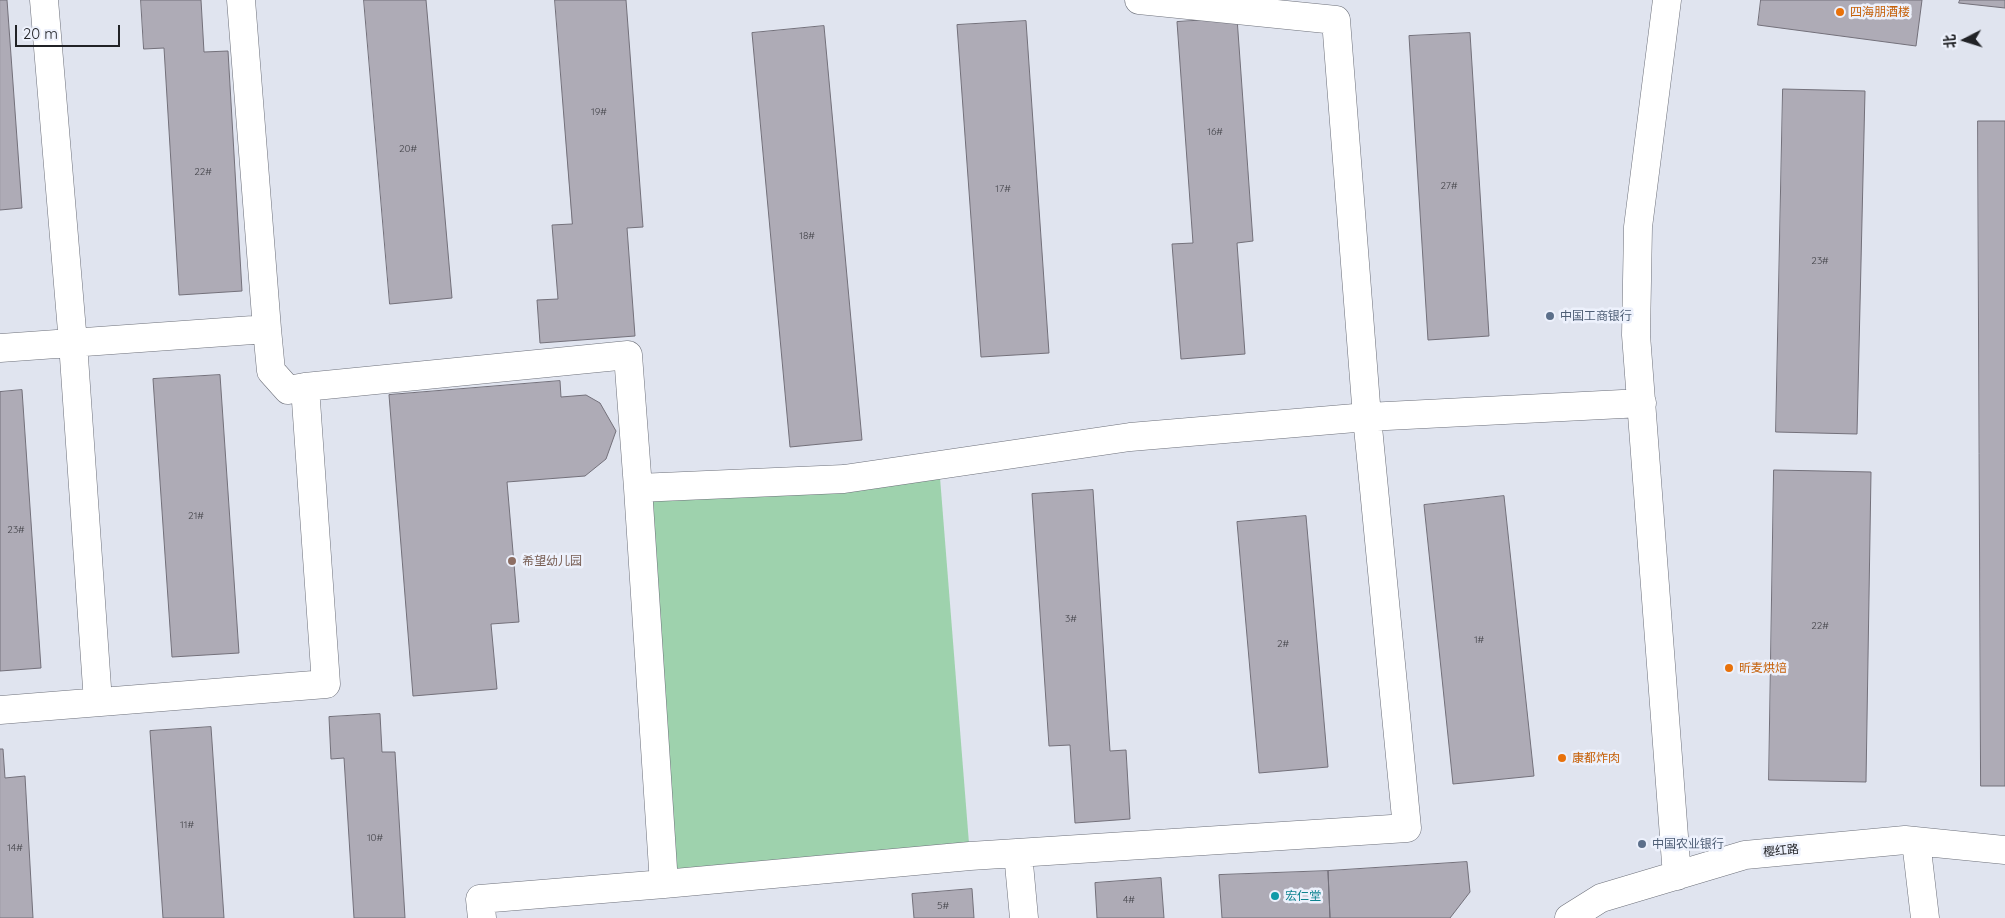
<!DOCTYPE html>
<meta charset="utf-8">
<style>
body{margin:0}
#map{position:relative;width:2005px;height:918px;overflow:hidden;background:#e0e4ef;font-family:Quicksand,"Noto Sans SC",sans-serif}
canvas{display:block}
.north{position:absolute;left:1940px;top:15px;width:50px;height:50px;-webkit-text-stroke:4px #edf1fc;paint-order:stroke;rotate:265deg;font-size:14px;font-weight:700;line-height:20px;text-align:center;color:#212226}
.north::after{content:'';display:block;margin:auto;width:18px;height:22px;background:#212226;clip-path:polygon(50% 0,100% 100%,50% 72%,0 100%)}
.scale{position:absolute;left:15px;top:25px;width:105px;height:22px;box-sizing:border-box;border:2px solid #212226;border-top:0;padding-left:6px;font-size:15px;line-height:18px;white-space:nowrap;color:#212226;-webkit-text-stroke:4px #edf1fc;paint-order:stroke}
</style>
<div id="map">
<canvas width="2005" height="918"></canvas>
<div class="north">北</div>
<div class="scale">20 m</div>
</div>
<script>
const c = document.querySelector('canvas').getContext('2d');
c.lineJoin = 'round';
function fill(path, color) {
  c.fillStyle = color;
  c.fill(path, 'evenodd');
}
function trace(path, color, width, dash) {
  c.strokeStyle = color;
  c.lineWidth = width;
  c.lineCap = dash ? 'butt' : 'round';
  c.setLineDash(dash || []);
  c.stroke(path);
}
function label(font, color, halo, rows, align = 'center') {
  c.font = font + ' Quicksand,"Noto Sans SC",sans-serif';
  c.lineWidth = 5;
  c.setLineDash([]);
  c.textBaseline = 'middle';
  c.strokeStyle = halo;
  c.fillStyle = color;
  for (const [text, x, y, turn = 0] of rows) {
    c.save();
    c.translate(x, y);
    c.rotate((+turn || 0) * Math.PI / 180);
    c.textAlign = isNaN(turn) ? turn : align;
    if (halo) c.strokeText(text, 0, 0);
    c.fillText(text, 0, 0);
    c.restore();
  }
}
fill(new Path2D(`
 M939,465L970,856L664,884L638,488Z`), '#9ed2ad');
const building = new Path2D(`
 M0,0H7L22,208L0,210Z
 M141,0H201L204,52L228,51L242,291L179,295L164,48L144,49Z
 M364,0H426L452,298L390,304Z
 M555,0H626L643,227L627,228L635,336L540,343L537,300L558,299L552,225L572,224Z
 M1761,0H1922L1916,46L1758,25Z
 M1960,0H2005V8L1959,3Z
 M1237,18L1253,241L1237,243L1245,354L1181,359L1172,244L1193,243L1177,22Z
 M1026,21L1049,353L981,357L957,25Z
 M824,26L862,440L790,447L752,33Z
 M1470,33L1489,336L1428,340L1409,36Z
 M1783,89L1865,91L1857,434L1776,432Z
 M1978,121H2005V786H1981Z
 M220,375L239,653L172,657L153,379Z
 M560,381L561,397L586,395L600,403L616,431L606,459L585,476L507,482L519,622L491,624L497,689L413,696L389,395Z
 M22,390L41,668L0,671V392Z
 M1774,470L1871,472L1866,782L1769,780Z
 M1093,490L1110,751L1126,750L1130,819L1075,823L1070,745L1049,746L1032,494Z
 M1504,496L1534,776L1453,784L1424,505Z
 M1306,516L1328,767L1259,773L1237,522Z
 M380,714L382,752H395L405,918H354L344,758L331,759L329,717Z
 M211,727L224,918H163L150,731Z
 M0,749H3L5,778L25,776L33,918H0Z
 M1467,862L1470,892L1450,918H1330L1328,871Z
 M1328,871L1330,918H1222L1219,875Z
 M1161,878L1164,918H1097L1095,883Z
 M972,889L974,918H914L912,894Z`);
fill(building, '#aeabb6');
trace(building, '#73707a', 1);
const minor = new Path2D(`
 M44,0L73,343L98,702
 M241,0L267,329
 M1667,0L1638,227L1636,335L1677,876
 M0,348L267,329L271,371L288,390L305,387
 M0,710L326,684L305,387L628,355L638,488
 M1916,841L1925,918
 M1018,853L1024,918
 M664,884L638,488L844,479L1130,437L1367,417L1642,403
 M482,918L480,899L664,884L970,856L1407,828L1367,417L1336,20L1139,0
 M1569,918L1601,898L1745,855L1905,840L2005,850`);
trace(minor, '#6d707a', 29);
trace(minor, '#fff', 28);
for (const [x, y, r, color] of [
 [1840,12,5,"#e8710a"],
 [1550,316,5,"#5c6f8a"],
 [512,561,5,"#8d6e63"],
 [1729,668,5,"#e8710a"],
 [1562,758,5,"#e8710a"],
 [1642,844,5,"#5c6f8a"],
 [1275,896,5,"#0f9aa8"]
]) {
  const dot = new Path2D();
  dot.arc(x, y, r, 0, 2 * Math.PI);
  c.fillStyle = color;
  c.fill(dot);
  trace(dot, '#edf1fc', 2);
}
label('10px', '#44444a', null, [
 ["19#",599,112],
 ["16#",1215,132],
 ["20#",408,149],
 ["22#",203,172],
 ["27#",1449,186],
 ["17#",1003,189],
 ["18#",807,236],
 ["23#",1820,261],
 ["21#",196,516],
 ["23#",16,530],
 ["3#",1071,619],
 ["22#",1820,626],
 ["1#",1479,640],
 ["2#",1283,644],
 ["11#",187,825],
 ["10#",375,838],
 ["14#",15,848],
 ["4#",1129,900],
 ["5#",943,906]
]);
label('12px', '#c56008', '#edf1fc', [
 ["四海朋酒楼",1850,12],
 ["昕麦烘焙",1739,668],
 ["康都炸肉",1572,758]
], 'left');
label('12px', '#4e5e75', '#edf1fc', [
 ["中国工商银行",1560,316],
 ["中国农业银行",1652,844]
], 'left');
label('12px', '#785e54', '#edf1fc', [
 ["希望幼儿园",522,561]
], 'left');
label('12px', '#212226', '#edf1fc', [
 ["樱红路",1781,851,-5]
]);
label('12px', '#0d838f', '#edf1fc', [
 ["宏仁堂",1285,896]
], 'left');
</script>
